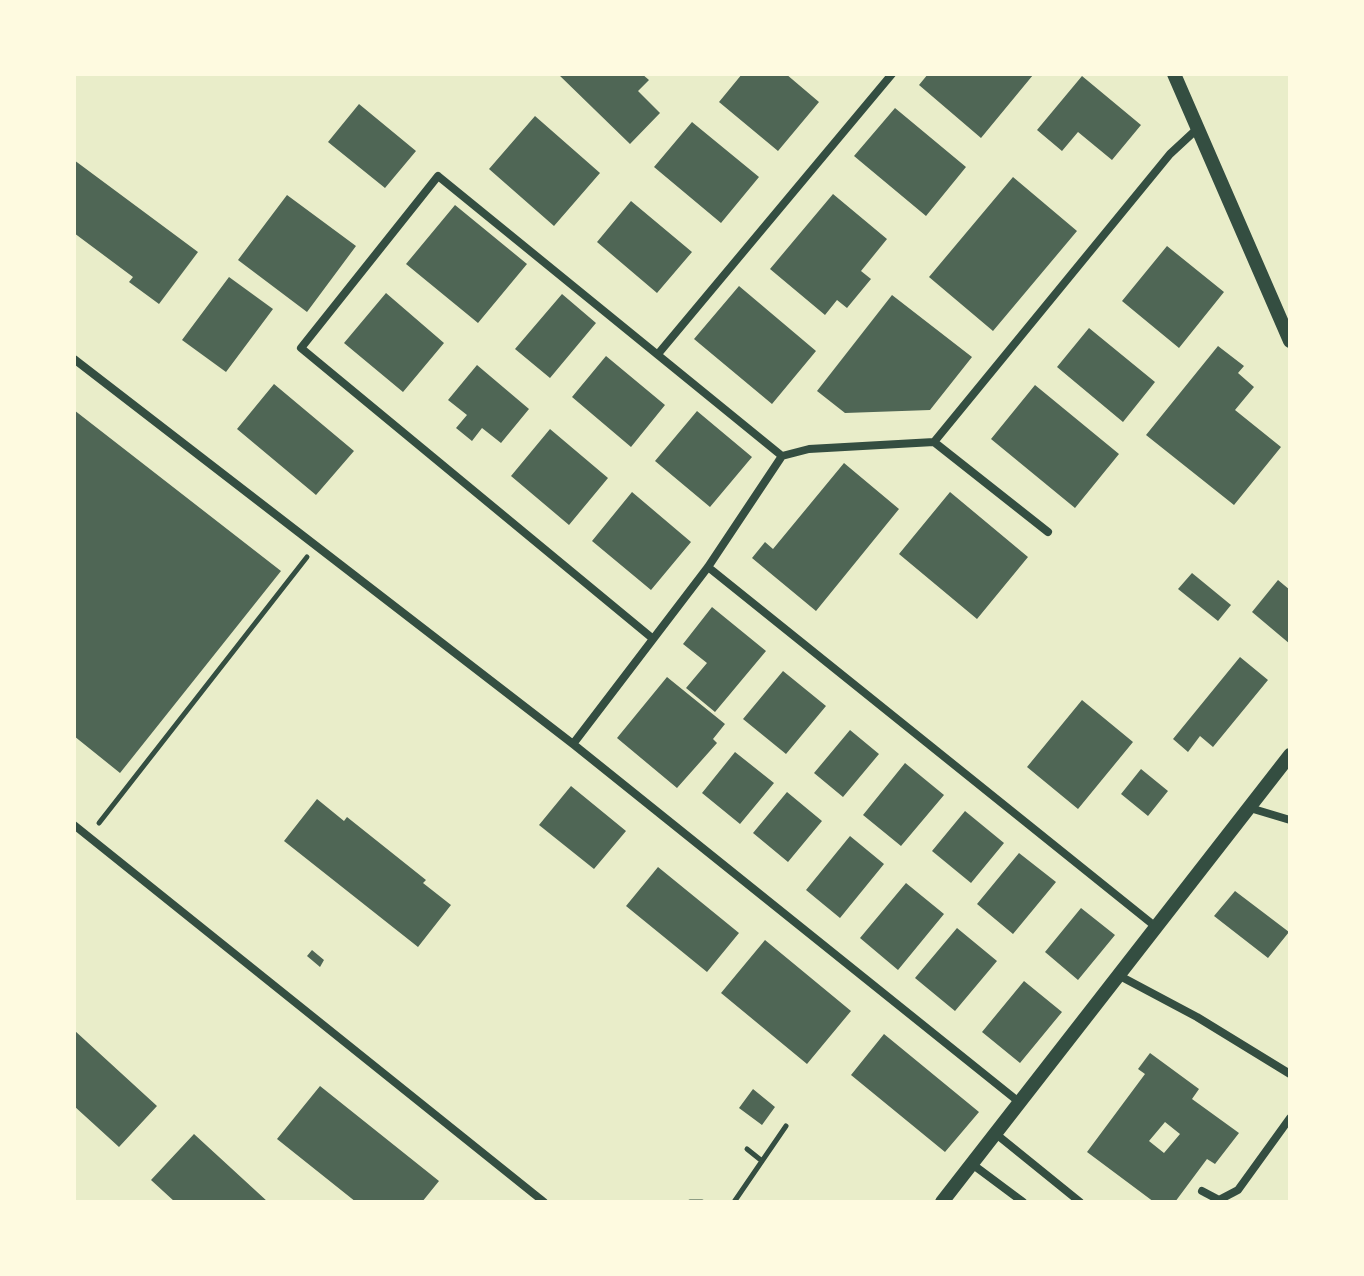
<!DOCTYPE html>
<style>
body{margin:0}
#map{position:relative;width:1364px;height:1276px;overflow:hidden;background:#e9edc9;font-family:Arial,sans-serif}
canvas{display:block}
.frame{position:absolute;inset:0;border:76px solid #fefae0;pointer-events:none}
</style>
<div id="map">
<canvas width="1364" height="1276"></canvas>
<div class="frame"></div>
</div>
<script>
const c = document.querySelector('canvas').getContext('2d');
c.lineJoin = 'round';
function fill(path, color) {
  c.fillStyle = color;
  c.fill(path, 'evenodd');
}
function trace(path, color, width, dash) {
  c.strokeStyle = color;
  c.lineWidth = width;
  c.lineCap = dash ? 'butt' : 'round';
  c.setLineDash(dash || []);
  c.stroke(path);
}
fill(new Path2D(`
 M558,74H642L649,80L638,91L660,113L630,144Z
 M742,74H786L819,102L778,151L719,102Z
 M928,74H1031L1033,75L981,138L919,85Z
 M1082,76L1141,125L1112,160L1078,132L1062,151L1037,130Z
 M359,104L416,151L385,188L328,142Z
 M895,108L966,167L926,216L854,156Z
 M535,116L600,173L554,226L489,169Z
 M692,122L759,177L721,223L654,167Z
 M74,160L198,252L159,304L129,282L133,277L74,233Z
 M1013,177L1077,231L993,331L929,277Z
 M833,194L887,239L861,271L871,279L847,308L837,300L825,315L770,269Z
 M287,195L356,246L307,312L238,260Z
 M631,201L692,252L657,293L597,242Z
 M455,205L527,264L478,323L406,264Z
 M1167,246L1224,292L1179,348L1122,301Z
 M229,277L273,309L226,372L182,340Z
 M739,286L816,351L772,404L694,339Z
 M386,293L444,343L403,392L344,343Z
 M562,294L596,323L550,378L515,349Z
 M892,295L972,357L930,410L845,413L817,391Z
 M1089,328L1155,382L1123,422L1057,367Z
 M1218,346L1244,366L1238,373L1254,387L1235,410L1281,447L1234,505L1146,435Z
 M606,356L665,405L631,447L572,397Z
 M477,365L529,409L501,443L482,428L472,441L456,428L467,415L448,400Z
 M274,384L354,451L316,495L237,429Z
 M1035,385L1119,454L1075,508L991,439Z
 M74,410L281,571L120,773L74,736Z
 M697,411L752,457L710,507L655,461Z
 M550,429L608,478L569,525L511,476Z
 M844,463L899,509L816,611L752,558L765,542L773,549Z
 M632,492L691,542L651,590L592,541Z
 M950,492L1028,557L977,619L899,554Z
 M1192,573L1231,605L1218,621L1178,589Z
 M1278,580L1290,590V644L1252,612Z
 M712,607L766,651L715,712L686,688L707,663L683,644Z
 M1240,657L1268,680L1213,747L1200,736L1188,752L1173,739Z
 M783,671L826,706L786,754L743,719Z
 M667,677L725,724L713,739L717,743L677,788L617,738Z
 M1082,700L1133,742L1078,809L1027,767Z
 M850,730L879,754L843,797L814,773Z
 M735,752L774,783L740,824L702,793Z
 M905,763L944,795L901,846L863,815Z
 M1141,769L1168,791L1148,816L1121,794Z
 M571,786L626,831L594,869L539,825Z
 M787,792L822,821L788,862L753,833Z
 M317,799L344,821L347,817L426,880L423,883L451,905L418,947L284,841Z
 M965,811L1004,843L971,883L932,851Z
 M850,836L884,864L840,918L806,890Z
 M1019,853L1056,882L1013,934L977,904Z
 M658,867L739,933L707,972L626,906Z
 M906,883L944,914L898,970L860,938Z
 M1235,891L1289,932L1268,958L1214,916Z
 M1081,908L1115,935L1078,980L1045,952Z
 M957,928L997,961L955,1011L915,978Z
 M765,940L851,1011L807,1064L721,993Z
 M312,950L324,960L320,967L307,956Z
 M1024,981L1062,1012L1020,1063L982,1032Z
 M74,1030L157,1106L119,1147L74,1106Z
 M884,1034L979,1112L945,1152L851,1075Z
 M1150,1053L1199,1089L1192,1099L1239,1133L1215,1164L1207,1159L1175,1202H1154L1087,1152L1145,1074L1138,1069ZM1165,1122L1180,1134L1164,1153L1149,1141Z
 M320,1086L439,1181L422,1202H356L277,1139Z
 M753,1089L775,1107L762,1125L739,1108Z
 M194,1134L268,1202H175L151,1180Z`), '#4f6655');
trace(new Path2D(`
 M99,823L307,557
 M747,1149L762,1161
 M690,1202H702
 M734,1202L786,1126`), '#344e41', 5);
trace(new Path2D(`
 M658,354L892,74
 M74,359L573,744L1019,1102
 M934,442L1048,532
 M782,456L809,449L934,442L1170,154L1197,129
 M708,567L1156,927
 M652,638L301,348L438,176L782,456
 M573,744L708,567L782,456
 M1250,808L1290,820
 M74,825L544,1202
 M1118,975L1197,1017L1290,1074
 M996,1134L1080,1202
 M972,1164L1023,1202
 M1202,1191L1219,1200L1238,1190L1290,1118`), '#344e41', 8);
trace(new Path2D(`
 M1174,74L1290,341
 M942,1202L1290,755`), '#344e41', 14);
</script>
